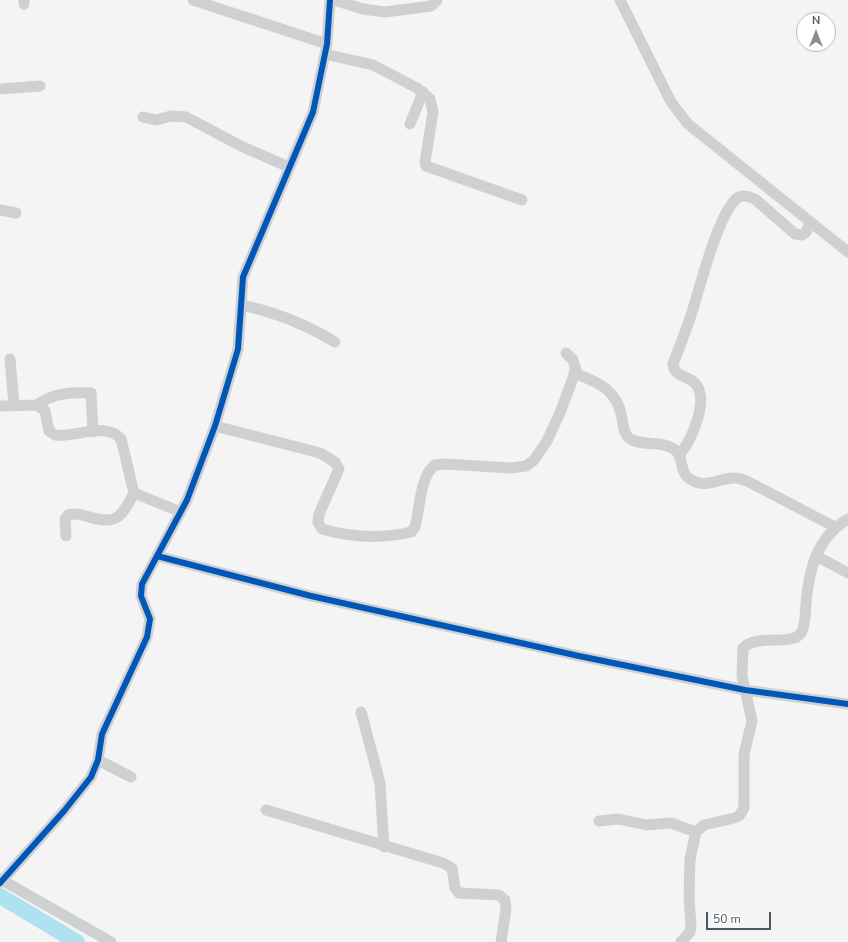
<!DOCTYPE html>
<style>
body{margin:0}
#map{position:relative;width:848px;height:942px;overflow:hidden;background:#f4f4f4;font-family:"Nunito Sans",sans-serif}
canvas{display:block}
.north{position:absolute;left:796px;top:12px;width:40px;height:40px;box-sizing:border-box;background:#fff;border:1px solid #b7bbc0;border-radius:50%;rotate:0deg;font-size:11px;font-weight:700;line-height:16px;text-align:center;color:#4a5661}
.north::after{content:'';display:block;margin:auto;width:14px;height:18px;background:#868d94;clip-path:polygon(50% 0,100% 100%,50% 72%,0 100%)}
.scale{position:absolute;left:706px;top:912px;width:65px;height:18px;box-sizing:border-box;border:2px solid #4a5661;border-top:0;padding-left:5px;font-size:12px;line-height:14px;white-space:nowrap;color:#4a5661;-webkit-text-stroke:3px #fff;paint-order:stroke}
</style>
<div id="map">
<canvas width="848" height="942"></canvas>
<div class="north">N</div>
<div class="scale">50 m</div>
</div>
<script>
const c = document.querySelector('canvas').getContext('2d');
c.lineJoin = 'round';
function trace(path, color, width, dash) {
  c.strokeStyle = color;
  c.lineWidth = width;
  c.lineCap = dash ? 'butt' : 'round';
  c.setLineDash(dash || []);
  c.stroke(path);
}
trace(new Path2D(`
 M0,896L77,942`), '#aee2f0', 16);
trace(new Path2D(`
 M193,0L327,44
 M334,0L363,9L385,12L431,6L437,0
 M620,0L671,102L688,124L848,252
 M24,4V0
 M325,54L373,65L417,88L430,99L433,112L425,162L426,166L522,200
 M0,89L40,86
 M143,117L156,120L171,116L186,117L243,147L289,167
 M410,124L423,92
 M0,210L16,213
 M241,305C276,312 305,324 335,342
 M10,359L14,405
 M574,373C599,383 617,389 622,418C623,425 624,434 629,438C641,447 661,440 674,449C687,458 675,477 699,483C712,486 722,477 735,478C739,478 743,480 747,481L835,527
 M37,405C53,393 71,392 91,393L93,432
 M0,406L37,405L45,411L49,431L55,435C74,438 107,421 121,439L134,493L181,512
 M215,426L320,453L335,462L339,469L319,514L318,522L322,529C350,537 382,539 411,532L415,527C420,508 420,476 435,465L446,464L511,468L526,466L534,460L547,441L560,413L576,370L573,360L566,353
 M679,455C691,443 710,399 695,383C687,375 674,377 673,364C680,346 687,328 693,309C701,283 717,219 735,200C741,194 748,196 755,199L795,234L802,235L806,232L810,223
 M66,536L65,519L68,515C74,513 79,514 86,516C115,525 120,520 134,493
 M157,556L311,596L579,656L745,690L848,704
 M816,556L848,573
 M361,712L380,783L384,847
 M98,760L131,777
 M266,810L443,863L452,868L455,888L459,893L499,895L505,900L506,909L501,942
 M599,821L619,819L646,825L671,823L696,832
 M0,879L111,942
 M0,883L64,811L91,777L98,760L102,734L147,637L150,619L141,596L142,584L187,500L215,426L238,349L243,277L313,112L327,44L330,0
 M681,942L690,932L691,926L689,898L690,859L696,832L704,825L734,818L739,816L744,808V754L752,721L742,676L743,648C758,633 791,647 801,633C806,625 805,613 806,603C809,569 817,537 848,519`), '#ced0d2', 11);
trace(new Path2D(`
 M157,556L311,596L579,656L745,690L848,704
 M0,883L64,811L91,777L98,760L102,734L147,637L150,619L141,596L142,584L187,500L215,426L238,349L243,277L313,112L327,44L330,0`), '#0057b8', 6);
</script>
